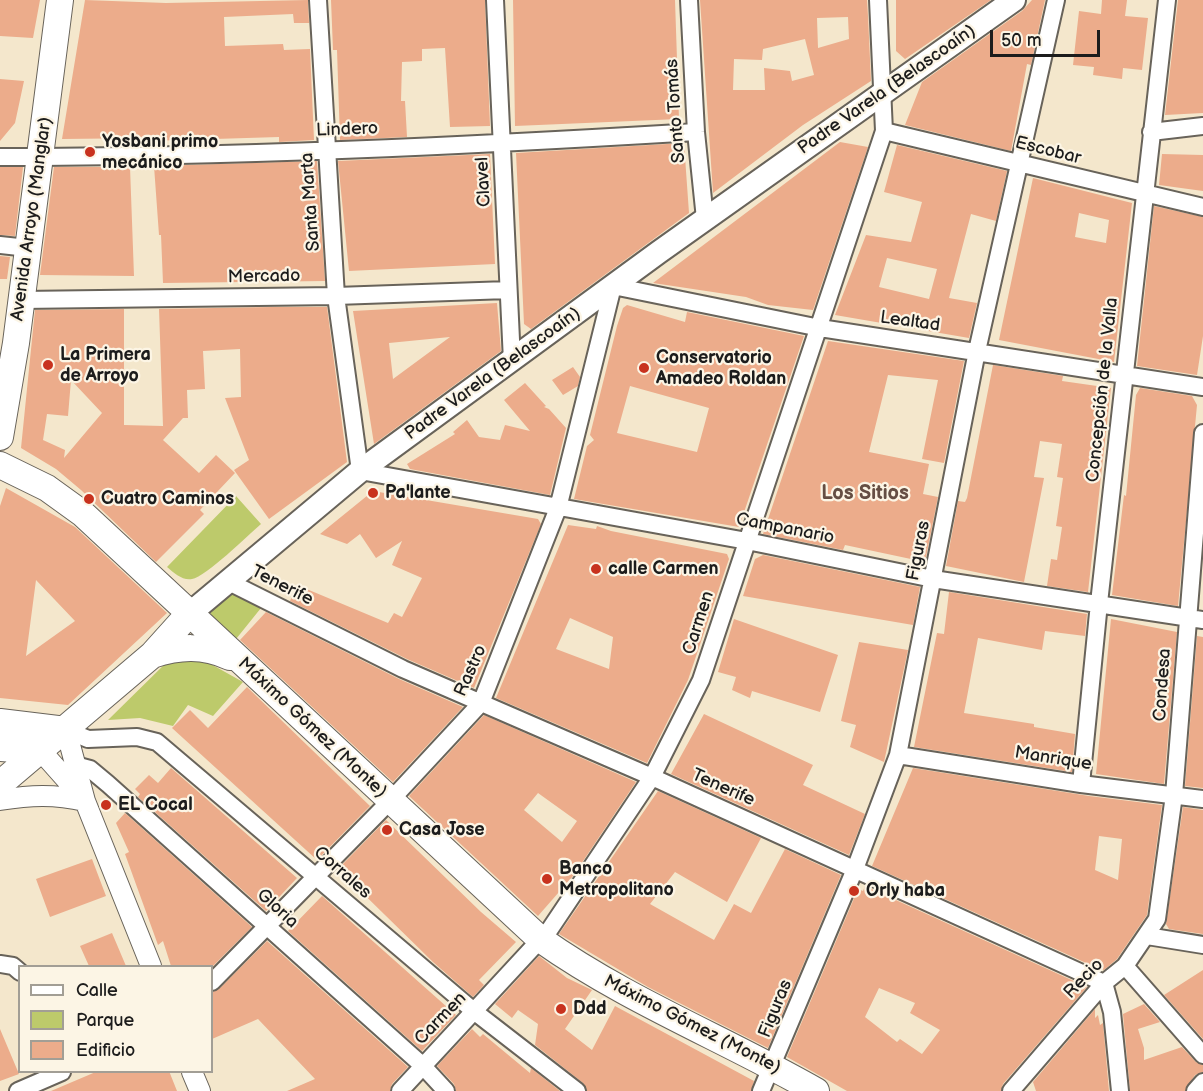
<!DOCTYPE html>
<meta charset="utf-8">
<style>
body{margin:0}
#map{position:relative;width:1203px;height:1091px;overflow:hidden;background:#f4e7cc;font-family:"Balsamiq Sans",sans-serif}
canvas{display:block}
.legend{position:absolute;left:18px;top:965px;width:195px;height:108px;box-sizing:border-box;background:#fcf5e5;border:2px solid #a29e95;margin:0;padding:8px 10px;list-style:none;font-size:18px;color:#1c1c1c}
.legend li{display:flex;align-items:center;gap:12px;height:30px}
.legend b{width:30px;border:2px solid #a29e95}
.scale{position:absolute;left:990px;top:30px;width:110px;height:27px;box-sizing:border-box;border:3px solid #1c1c1c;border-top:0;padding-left:8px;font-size:18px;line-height:21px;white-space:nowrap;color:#1c1c1c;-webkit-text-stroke:4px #fcf5e5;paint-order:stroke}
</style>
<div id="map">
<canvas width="1203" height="1091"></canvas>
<ul class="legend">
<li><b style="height:8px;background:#fff"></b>Calle</li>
<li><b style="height:16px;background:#bdca6b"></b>Parque</li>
<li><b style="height:16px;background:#ecac8b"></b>Edificio</li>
</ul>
<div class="scale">50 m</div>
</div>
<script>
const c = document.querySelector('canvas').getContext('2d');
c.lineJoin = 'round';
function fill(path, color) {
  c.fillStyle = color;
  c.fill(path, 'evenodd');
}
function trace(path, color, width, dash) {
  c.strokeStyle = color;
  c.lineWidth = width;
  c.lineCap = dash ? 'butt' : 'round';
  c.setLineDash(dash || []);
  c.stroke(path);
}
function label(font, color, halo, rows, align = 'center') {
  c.font = font + ' "Balsamiq Sans",sans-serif';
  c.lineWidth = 4.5;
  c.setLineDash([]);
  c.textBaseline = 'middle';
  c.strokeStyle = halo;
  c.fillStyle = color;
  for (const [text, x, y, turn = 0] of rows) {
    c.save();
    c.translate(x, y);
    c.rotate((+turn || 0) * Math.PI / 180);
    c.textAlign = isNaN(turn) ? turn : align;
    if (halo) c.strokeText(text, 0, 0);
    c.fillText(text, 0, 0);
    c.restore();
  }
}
fill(new Path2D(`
 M236,496L261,524C248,535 206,577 192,579C183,581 174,573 167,567Z
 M229,592L261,608L232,644L213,629L210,610Z
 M171,658H200L243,682L213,716L188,705L173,726L140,718L108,720Z`), '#bdca6b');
fill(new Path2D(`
 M0,0H40L33,38L0,36Z
 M85,0L166,3L308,0L309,23H294L293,14L224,17L225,46L283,44L284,50L310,49L314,140L279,142V137L149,141V138L62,139Z
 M331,0H485L490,126L450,127L445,48L422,49V61L402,62L401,101H405L407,137L340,140L337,50H333Z
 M513,0H675L679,119L515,126Z
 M700,0H867L868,16L871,81L803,125L713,193ZM848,17L849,39L818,48L817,18ZM805,39L814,75L792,81L790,71L764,68L765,90H733L734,59L762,60L763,49Z
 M896,0H991L905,59L896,51Z
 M1032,0H1045L1031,65L1027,64L1011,151L905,125L922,82L1022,11Z
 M1102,0H1127L1125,16L1148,18L1142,70L1123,68L1122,79L1093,75L1094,67L1073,65L1079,11L1101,14Z
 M1178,0H1203V113L1165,115Z
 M0,79L24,81L15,123L0,141Z
 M840,142L868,147L813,310L768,305L746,297L653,283Z
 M684,143L689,213L531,329L524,324L516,153Z
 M897,145L1007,171L996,221L971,214L949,298L977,303L969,338L835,315L866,235L911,242L922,202L884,192ZM887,258L937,269L929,299L879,287Z
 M490,154L495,264L349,271L338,161Z
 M1162,154L1203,155V191L1159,185Z
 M317,161L325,281L163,283L161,235H159L154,166Z
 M0,167H23L15,236L0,235Z
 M54,167H130L134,276L40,275Z
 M1033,178L1132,203L1114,362L999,340ZM1079,213L1109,220L1106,243L1075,237Z
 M1154,206L1203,217V336L1197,375L1137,366Z
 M0,256L10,257L7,279H0Z
 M497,303L501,351L374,444L353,311ZM450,337L393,379L389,343Z
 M627,305L685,322L687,312L804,336L739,527L574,499L587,446L594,440L590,435L617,326L623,308ZM630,386L709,408L697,452L617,433Z
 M272,307H327L347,462L269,519L234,470L249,460L225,398L241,397L240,349L203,351L205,389L187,390L188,418H183L163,440L199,473L216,455L235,473L200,510L204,514L156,562L81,490L56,469L21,448L35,310L124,309V425L163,426L159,309ZM71,380L102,413L64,458L65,450L43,440L47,414L68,416Z
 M828,341L964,361L944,463L922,459L938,380L888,375L869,452L929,464L923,494L938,497L925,562L845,545L843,550L763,534Z
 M993,365L1063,376L1062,381L1111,388L1088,592L1047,586L1051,559L1057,560L1062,527L1056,526L1063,478L1057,477L1062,444L1040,441L1034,477L1044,478L1024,582L946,566L958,501L965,502L967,498Z
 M573,367L580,377L578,386L563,395L552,380Z
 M525,383L546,406L544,407L549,409L566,428L550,495L410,469L407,464L455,434L453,432L467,420L479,437L500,440L505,425L530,431L504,400Z
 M1140,388L1192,396L1197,405L1178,606L1112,595L1124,495L1126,496L1136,395Z
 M6,488L75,527L167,613L68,705L0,698V506ZM36,580L75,621L26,656Z
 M373,491L538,519L541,524L474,688L407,659L290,601L297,585L388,623L394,613L402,617L422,578L392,565L402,541L376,558L360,534L347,544L320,534Z
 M568,525L596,529L597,526L611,531L727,554L729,559L688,680L647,763L496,698ZM570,618L613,637L609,669L556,649Z
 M763,555L920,587L913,625L743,596L755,559Z
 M949,592L1087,614L1085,636L1045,631L1042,650L978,638L964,713L1034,724V727L1075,734L1072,772L914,747L937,633L944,634Z
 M266,612L399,679L463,707L393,782L240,640Z
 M734,619L838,655L820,712L752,691L750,698L732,690L736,677L718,672Z
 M1111,619L1177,632L1164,784L1096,774Z
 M1197,636L1203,637V788L1185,786Z
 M859,642L908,650L884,762L850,747L856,725L841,721Z
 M247,687L370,806L317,860L172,728L190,710L208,728Z
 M704,714L813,765L803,785L865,814L849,855L671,774Z
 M484,715L636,782L573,876L538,916L409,796ZM538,793L577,821L562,842L524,810Z
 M171,768L297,878L266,911L138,797L140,794L135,789L149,775L158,783Z
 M913,768L1089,796L1162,805L1147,915L1117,959L1104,970L1095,967L872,866ZM1099,836L1122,839L1118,880L1095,870Z
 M658,791L761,838L727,902L675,872L650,904L714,940L734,904L751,913L785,849L841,875L768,1048L648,987L559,934Z
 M1183,807L1203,810V934L1169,929L1166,924Z
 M125,813L252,927L213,966H171L163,941L158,945L125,854L129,852L116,823Z
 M386,820L481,912L516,942L479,980L484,985L473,997L433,962L338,869Z
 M92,859L106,896L50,917L36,879Z
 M865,886L1087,987L1003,1084L1001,1091H847L787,1057L858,889L863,891ZM879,988L915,1003L910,1013L940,1030L922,1054L900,1039L897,1042L865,1017Z
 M322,896L456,1015L422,1051L288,931Z
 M112,933L126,966H89L80,946Z
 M267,941L408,1067L392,1084L390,1091H287L315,1079L258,1019L212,1039V992L219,989Z
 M539,956L567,978L592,990L565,1029L592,1050L615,1006L754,1081L751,1091H587L583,1083L535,1045L538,1024L518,1010L512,1018L495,1004Z
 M1203,970V1039L1164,995Z
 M1144,1004L1160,1022L1138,1029L1144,1048V1060L1182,1047L1196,1062L1203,1065V1072L1195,1075L1185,1091H1130L1123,1014Z
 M1095,1009V1018L1098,1015L1100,1025L1103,1023L1109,1091H1036L1033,1082Z
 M0,1029L19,1074L0,1081Z
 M472,1029L480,1037L483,1034L530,1073L531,1068L560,1091H456L454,1084L437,1066Z
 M98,1071H169L177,1091H51Z`), '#ecac8b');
const minor = new Path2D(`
 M318,0L336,296L360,471L747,541L933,579L1203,620
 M495,0L512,361
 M689,0L696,132L705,219
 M884,131L1203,207
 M1151,132L1203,126
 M0,157C232,157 464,146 696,132
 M0,245L28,248
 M21,300L336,296L508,290
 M227,581L403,669L652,777L1104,983L1112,1012L1120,1091
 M66,730L88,739L137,737L157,742L475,1012L577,1091
 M898,755L1081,784L1203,799
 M75,765L90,769L108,784L422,1065L446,1091
 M1081,784L1099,603L1167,0
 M1147,936L1203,945
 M0,964L13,966L20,972
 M1125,966L1203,1055
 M212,982L390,801L481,703L558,508L613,286L820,328L1203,387
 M18,1091L62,1072
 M400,1091L550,929L652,777L701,680L884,131L878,0
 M761,1091L855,869L898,755L977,351L1056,0
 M1011,1091L1104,983L1125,966L1157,919L1174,795L1203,433
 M1195,1091L1203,1082`);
const tertiary = new Path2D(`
 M66,730L85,801L151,966
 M41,751L81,796
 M0,800C30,795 55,794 85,801
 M192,1072L200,1091`);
const secondary = new Path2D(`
 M188,615L360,471L659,252L1014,0`);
const primary = new Path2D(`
 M0,437L16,343L60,0
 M0,465L47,488L83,514L540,939C626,1000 725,1039 816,1091
 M152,655C180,646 203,645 230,657
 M0,722L66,730
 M0,748L41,751
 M0,784L152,655L188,615`);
trace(minor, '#68635a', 20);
trace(tertiary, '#68635a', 22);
trace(secondary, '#68635a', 26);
trace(primary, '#68635a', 28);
trace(minor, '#fff', 16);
trace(tertiary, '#fff', 20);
trace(secondary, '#fff', 22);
trace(primary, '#fff', 26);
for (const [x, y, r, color] of [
 [90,152,6,"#c8321e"],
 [48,365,6,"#c8321e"],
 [644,368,6,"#c8321e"],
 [373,493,6,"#c8321e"],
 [89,499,6,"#c8321e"],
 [596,569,6,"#c8321e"],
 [106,805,6,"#c8321e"],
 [387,830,6,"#c8321e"],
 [547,879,6,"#c8321e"],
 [854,891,6,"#c8321e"],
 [561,1009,6,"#c8321e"]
]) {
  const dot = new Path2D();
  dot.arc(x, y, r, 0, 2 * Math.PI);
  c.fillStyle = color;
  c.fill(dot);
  trace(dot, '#fcf5e5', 2);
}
label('18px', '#1c1c1c', '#fcf5e5', [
 ["Padre Varela (Belascoaín)",887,90,-35],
 ["Santo Tomás",676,111,-94],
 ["Lindero",347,130,-2],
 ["Escobar",1048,151,14],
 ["Clavel",484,182,-93],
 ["Santa Marta",311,202,-94],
 ["Avenida Arroyo (Manglar)",32,219,-82],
 ["Mercado",264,277,-1],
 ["Lealtad",910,322,8],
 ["Padre Varela (Belascoaín)",493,374,-36],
 ["Concepción de la Valla",1103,390,-84],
 ["Campanario",785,529,11],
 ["Figuras",919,551,-79],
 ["Tenerife",282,586,27],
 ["Carmen",699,623,-72],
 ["Rastro",471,671,-66],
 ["Condesa",1163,685,-86],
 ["Máximo Gómez (Monte)",312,728,43],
 ["Manrique",1053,759,9],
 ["Tenerife",723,788,24],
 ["Corrales",342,873,41],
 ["Gloria",277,909,42],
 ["Recio",1084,979,-46],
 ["Figuras",776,1009,-68],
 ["Carmen",441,1019,-46],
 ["Máximo Gómez (Monte)",692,1025,27]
]);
label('bold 18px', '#1c1c1c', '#fcf5e5', [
 ["Yosbani primo",102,142],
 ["mecánico",102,163],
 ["La Primera",60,355],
 ["de Arroyo",60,376],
 ["Conservatorio",656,358],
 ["Amadeo Roldan",656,379],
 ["Pa'lante",385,493],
 ["Cuatro Caminos",101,499],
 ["calle Carmen",608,569],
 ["EL Cocal",118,805],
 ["Casa Jose",399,830],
 ["Banco",559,869],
 ["Metropolitano",559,890],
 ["Orly haba",866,891],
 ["Ddd",573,1009]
], 'left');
label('bold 20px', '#654e43', '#fcf5e5', [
 ["Los Sitios",865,494]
]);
</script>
